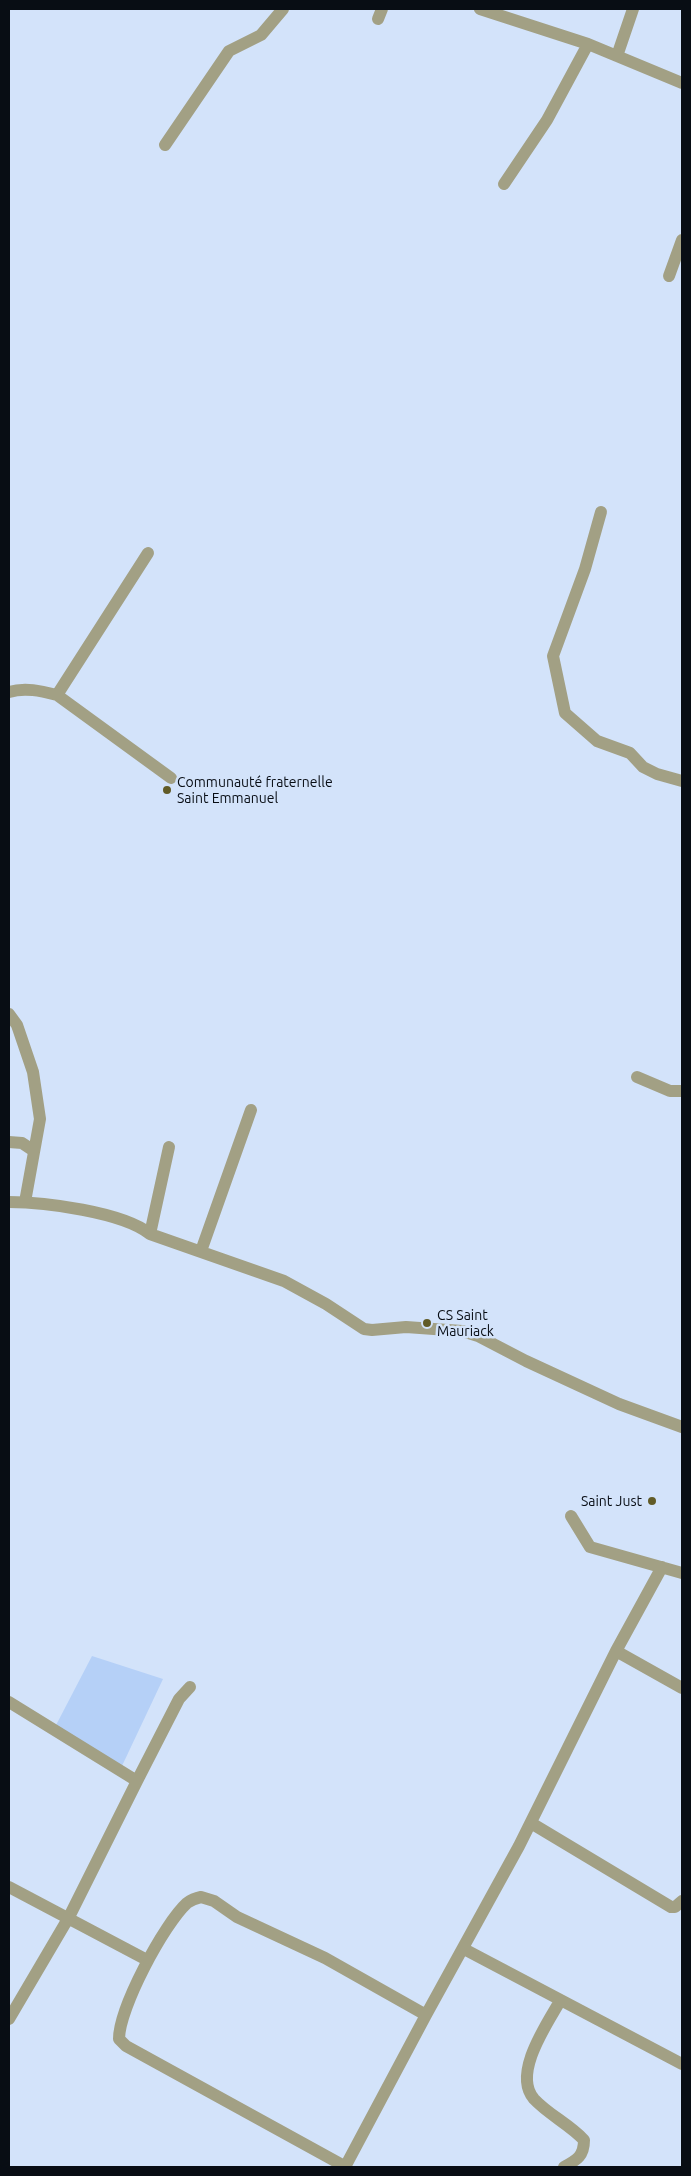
<!DOCTYPE html>
<meta charset="utf-8">
<style>
body{margin:0}
#map{position:relative;width:691px;height:2176px;overflow:hidden;background:#d3e3fa;font-family:Ubuntu,sans-serif}
canvas{display:block}
.frame{position:absolute;inset:0;border:10px solid #080d14;pointer-events:none}
</style>
<div id="map">
<canvas width="691" height="2176"></canvas>
<div class="frame"></div>
</div>
<script>
const c = document.querySelector('canvas').getContext('2d');
c.lineJoin = 'round';
function fill(path, color) {
  c.fillStyle = color;
  c.fill(path, 'evenodd');
}
function trace(path, color, width, dash) {
  c.strokeStyle = color;
  c.lineWidth = width;
  c.lineCap = dash ? 'butt' : 'round';
  c.setLineDash(dash || []);
  c.stroke(path);
}
function label(font, color, halo, rows, align = 'center') {
  c.font = font + ' Ubuntu,sans-serif';
  c.lineWidth = 5;
  c.setLineDash([]);
  c.textBaseline = 'middle';
  c.strokeStyle = halo;
  c.fillStyle = color;
  for (const [text, x, y, turn = 0] of rows) {
    c.save();
    c.translate(x, y);
    c.rotate((+turn || 0) * Math.PI / 180);
    c.textAlign = isNaN(turn) ? turn : align;
    if (halo) c.strokeText(text, 0, 0);
    c.fillText(text, 0, 0);
    c.restore();
  }
}
fill(new Path2D(`
 M92,1656L163,1679L121,1768L54,1729Z`), '#b5d0f7');
trace(new Path2D(`
 M480,9L588,44L682,83
 M378,19L382,9
 M617,56L633,9
 M165,145L229,51L261,35L283,9
 M504,184L547,120L588,44
 M669,276L682,240
 M601,512L585,569L553,656L565,713L597,741L630,753L643,767L657,774L682,781
 M9,692C25,687 41,691 57,695L171,778
 M57,695L148,553
 M9,1014L17,1025L33,1072L40,1119L25,1202
 M637,1077L670,1091H682
 M9,1142L22,1143L34,1151
 M9,1202C44,1202 123,1212 150,1234L284,1281L326,1304L364,1329L372,1330L406,1327L462,1331L478,1336L526,1361L619,1404L682,1427
 M150,1234L169,1147
 M201,1251L251,1110
 M571,1516L590,1547L682,1573
 M616,1651L682,1688
 M9,1702L137,1781
 M531,1823L671,1907H675L682,1901
 M9,1887L147,1960
 M464,1949L682,2064
 M560,2001C547,2024 512,2074 534,2099C549,2115 569,2124 584,2140C584,2156 577,2160 564,2167
 M9,2019L69,1917L137,1781L179,1699L190,1687
 M345,2167L426,2015L519,1846L616,1651L662,1567
 M346,2167L126,2046L119,2039C119,2008 164,1924 187,1903C191,1900 196,1898 201,1897L214,1901L237,1917L325,1958L426,2015`), '#a2a084', 12);
for (const [x, y, r, color] of [
 [167,790,5,"#615b27"],
 [427,1323,5,"#615b27"],
 [652,1501,5,"#615b27"]
]) {
  const dot = new Path2D();
  dot.arc(x, y, r, 0, 2 * Math.PI);
  c.fillStyle = color;
  c.fill(dot);
  trace(dot, '#d3e3fa', 2);
}
label('14px', '#080d14', '#d3e3fa', [
 ["Communauté fraternelle",177,782],
 ["Saint Emmanuel",177,798],
 ["CS Saint",437,1315],
 ["Mauriack",437,1331],
 ["Saint Just",642,1501,"right"]
], 'left');
</script>
